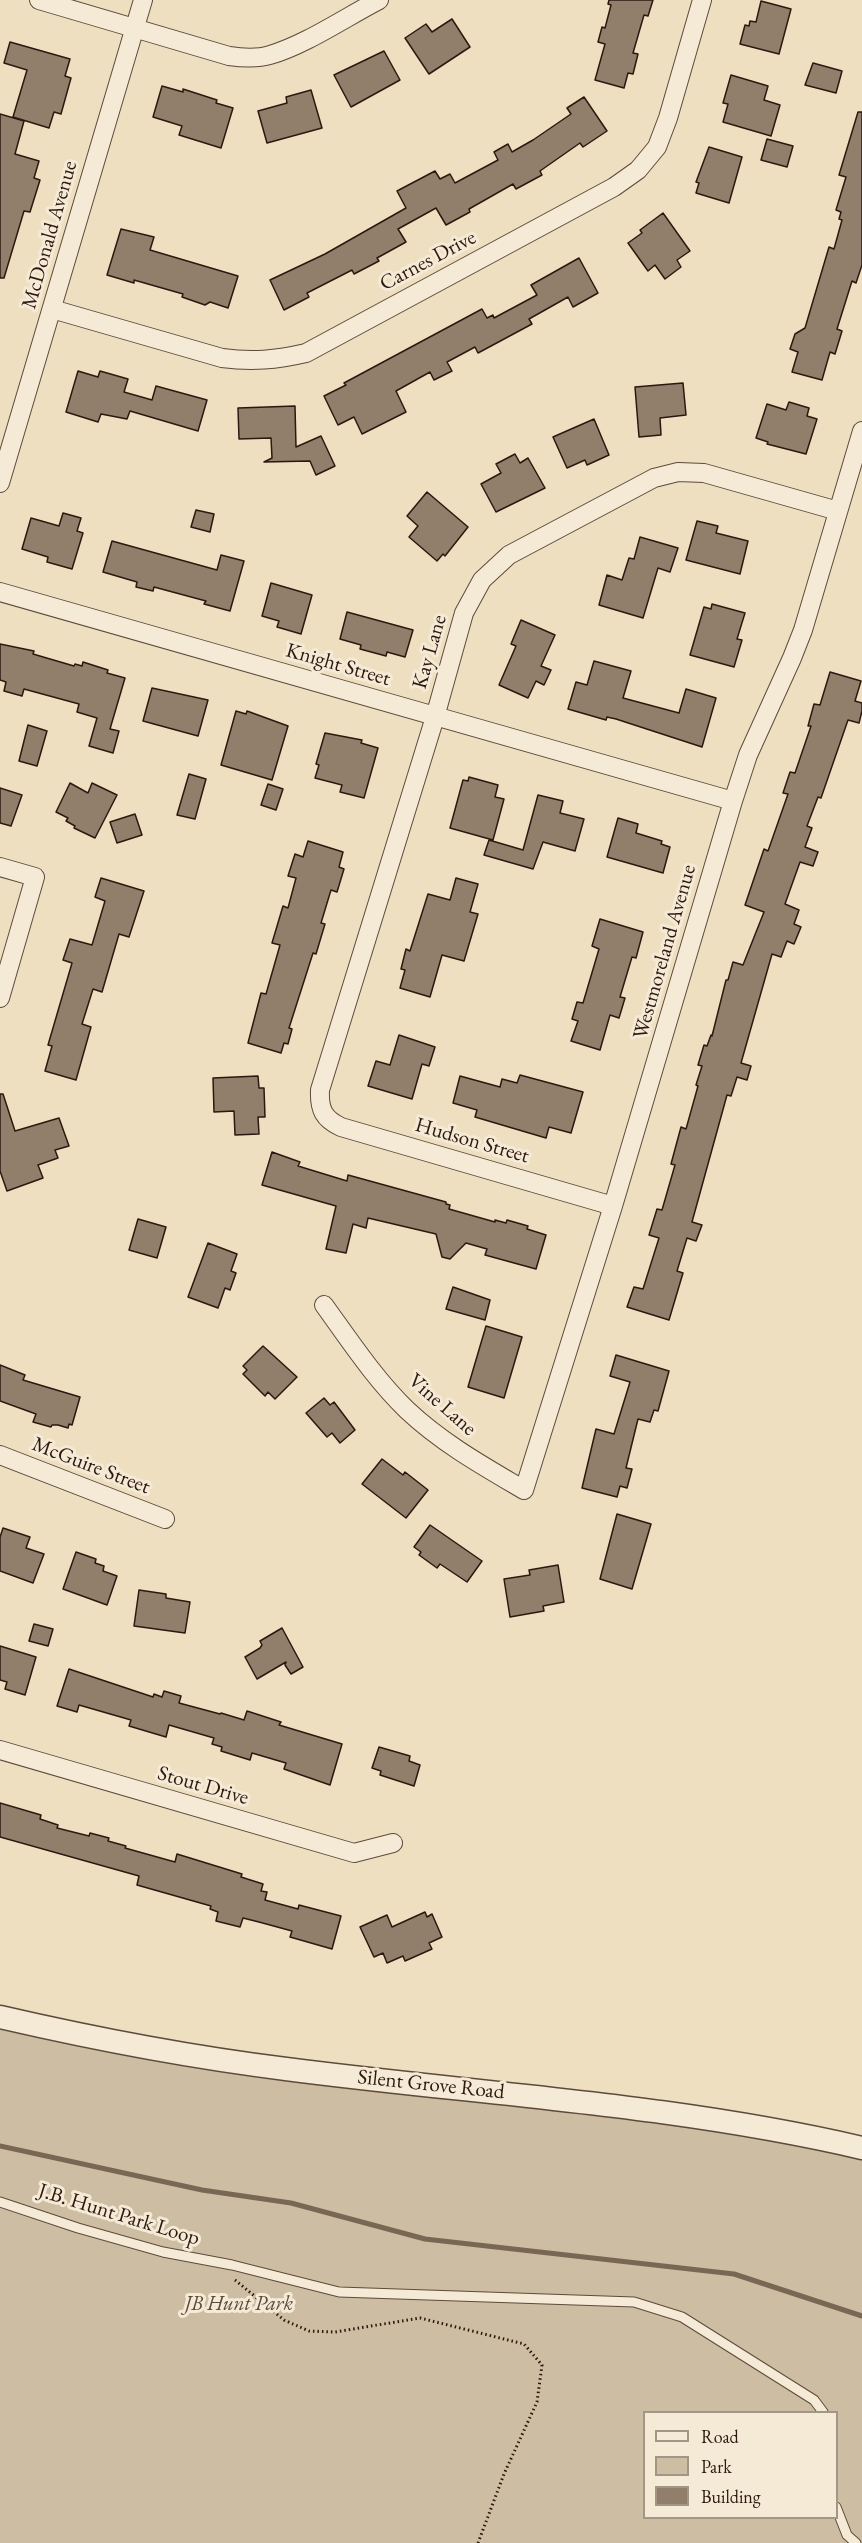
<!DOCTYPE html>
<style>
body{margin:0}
#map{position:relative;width:862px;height:2543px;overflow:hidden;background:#eedfc0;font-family:"EB Garamond",serif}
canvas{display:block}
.legend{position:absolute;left:643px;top:2411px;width:195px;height:108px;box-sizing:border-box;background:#f4ead6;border:2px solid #a49686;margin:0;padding:8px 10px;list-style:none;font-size:18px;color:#2d180f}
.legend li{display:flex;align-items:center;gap:12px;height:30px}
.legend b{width:30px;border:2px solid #a49686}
</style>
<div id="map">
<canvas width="862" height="2543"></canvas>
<ul class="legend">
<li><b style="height:8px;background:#f4ead6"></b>Road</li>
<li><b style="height:16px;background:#cdbda2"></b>Park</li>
<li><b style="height:16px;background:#917f6b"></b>Building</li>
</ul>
</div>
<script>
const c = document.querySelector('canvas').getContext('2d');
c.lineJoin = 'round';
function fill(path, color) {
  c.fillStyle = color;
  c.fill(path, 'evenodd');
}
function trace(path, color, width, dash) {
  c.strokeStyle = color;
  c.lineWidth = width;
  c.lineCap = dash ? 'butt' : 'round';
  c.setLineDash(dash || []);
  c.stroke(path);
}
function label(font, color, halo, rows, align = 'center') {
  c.font = font + ' "EB Garamond",serif';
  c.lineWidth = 6;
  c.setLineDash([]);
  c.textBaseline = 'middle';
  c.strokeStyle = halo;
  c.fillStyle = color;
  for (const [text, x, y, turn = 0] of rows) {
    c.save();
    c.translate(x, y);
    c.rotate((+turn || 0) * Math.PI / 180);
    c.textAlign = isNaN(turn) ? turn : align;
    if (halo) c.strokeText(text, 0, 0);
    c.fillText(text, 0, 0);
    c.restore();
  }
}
fill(new Path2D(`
 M0,2017L862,2148V2543H0ZM644,2412H836V2518H644Z`), '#cdbda2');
trace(new Path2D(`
 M0,2146L202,2190L291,2203L425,2239L734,2274L862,2316`), '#796755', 5);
const building = new Path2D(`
 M609,0H653L648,16L644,15L633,53L638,54L633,74L628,73L624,88L595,80L605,44L598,42L602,27L605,28L611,5L608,4Z
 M761,1L791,9L779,54L740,44L745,25L749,26L750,21L756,22Z
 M452,19L470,47L429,74L405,38L426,24L432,32Z
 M10,42L70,59L65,76L71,78L61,114L54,112L49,128L13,117L27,70L4,63Z
 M384,51L400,80L351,107L334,75Z
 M813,63L842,71L836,93L805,85Z
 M731,75L768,86L764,100L780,105L771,136L723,122L728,104L723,103Z
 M162,86L183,92V89L217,100L216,103L233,108L221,148L179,135L182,126L153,117Z
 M311,90L322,128L267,143L258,111L287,103L286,97Z
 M584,97L607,131L583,147L580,143L540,171L542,175L516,189L513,184L469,209L470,212L446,225L436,208L398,229L406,242L377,258L379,261L354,274L352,270L307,293L309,297L284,310L270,280L325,254L406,208L397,191L435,171L440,179L450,174L455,183L498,160L494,152L508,144L512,152L533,140L571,114L567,108Z
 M858,112H862V265L856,283L852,281L837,329L842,331L835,354L830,352L822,380L792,372L798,352L790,349L795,334L805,328L829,247L834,249L842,220L839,219L841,212L836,210L846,177L839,175Z
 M0,114L24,121L15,154L39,161L34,178L40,180L30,212L24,211L4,278H0Z
 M767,139L793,146L787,167L761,160Z
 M709,147L742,157L729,203L696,193L699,183L696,182Z
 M663,213L690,251L677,260L681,267L665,279L655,265L648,271L628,243L642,233L640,230Z
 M121,229L154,237L150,250L238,276L228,308L210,302L205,305L182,297L183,294L134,280V283L107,275Z
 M579,258L598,293L573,307L568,297L529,319L532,324L478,353L475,347L447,362L452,371L434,380L430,372L396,391L406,412L362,434L354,417L338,425L324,396L346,385L344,383L482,309L487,318L493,315L494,318L537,295L531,285Z
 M78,371L98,377L100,371L128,379L124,392L152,400L156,386L207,400L198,431L130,411L127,419L101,414L98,422L66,412Z
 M683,383L686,415L660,418L661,435L639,437L635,387Z
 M789,402L809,408L807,416L817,419L806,454L767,444L768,442L756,438L767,404L786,410Z
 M295,406L296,447L321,436L335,466L316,475L310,461L264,462L272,458L271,438L239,439L238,408Z
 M594,419L609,455L587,465L585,460L567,468L553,437Z
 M515,454L520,463L528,458L545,488L496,512L481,484L501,473L496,464Z
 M427,492L468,527L445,556L443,554L437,561L409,537L418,526L407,516Z
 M196,510L214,514L210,532L191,527Z
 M63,513L81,518L77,531L83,533L72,569L47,562L48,557L22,549L31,518L59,526Z
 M697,521L718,526L716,533L748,541L740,574L686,560Z
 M640,537L678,548L670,572L658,568L643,618L599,605L607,575L622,580L629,558L634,559Z
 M112,541L217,570L221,555L244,561L230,611L204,604L206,601L154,587L153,591L136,587L137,582L103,572Z
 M271,583L312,595L301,634L277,627L279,621L262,616Z
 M712,604L745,613L737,639L742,640L734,667L690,655L704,607L711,609Z
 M347,612L413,630L405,657L387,652L386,656L360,649L361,645L340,639Z
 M521,620L555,635L541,666L551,670L544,685L536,681L528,698L499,685L516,646L511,644Z
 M0,644L34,651L33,654L74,666L75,664L82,666L83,662L108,670L107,673L125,678L110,729L119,731L113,753L89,746L97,718L77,712L79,704L24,689L22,696L4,691L6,682L0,680Z
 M594,661L631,671L623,698L679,713L686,689L716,698L702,747L616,719L607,717L606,720L568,709L576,682L587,685Z
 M830,672L861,681L855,701L862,703V711L859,723L848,720L821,798L818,797L807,826L812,828L805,847L818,852L813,866L800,862L785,904L799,910L794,924L801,927L794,944L787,941L781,957L772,954L741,1063L751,1066L747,1080L737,1077L731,1096L727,1095L692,1222L702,1225L696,1241L687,1238L677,1271L683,1273L669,1320L627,1307L634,1287L643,1289L659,1238L649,1235L657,1209L662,1210L675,1165L671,1164L681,1127L686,1129L698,1086L696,1085L702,1066L698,1065L704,1045L707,1046L711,1035L712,1036L726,980H728L733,962L743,965L764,912L745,905L764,849L768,851L788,794L783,793L790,772L795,773L811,726H808L814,704L820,705Z
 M152,688L208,700L198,736L143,721Z
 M236,711L246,714L247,711L288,726L272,780L221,765Z
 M28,725L47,731L37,766L19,761Z
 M325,733L362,740L361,743L378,748L364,798L340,792L342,785L315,778L319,765L316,764Z
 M189,774L206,779L195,819L177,815Z
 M469,777L498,785L495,797L504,799L493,840L450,828L463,780L468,781Z
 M70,783L88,793L92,783L117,795L95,838L74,828L75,826L66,821L68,818L56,812Z
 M268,784L283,789L276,810L261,805Z
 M0,788L22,795L11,826L0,823Z
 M538,795L563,801L560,813L584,819L575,851L543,842L533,869L484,855L489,840L523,850Z
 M135,814L142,835L117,843L110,822Z
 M618,818L638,824L636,833L662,841L661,844L670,847L663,873L607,857Z
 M308,841L343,852L339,867L344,869L337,892L331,890L321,923L325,924L316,954L313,953L289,1028L292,1029L288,1044L284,1043L281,1053L248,1043L261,993L266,994L280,945L272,943L283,906L288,908L296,878L288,876L295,854L303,857Z
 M101,878L144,891L129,937L119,934L102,992L93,989L82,1024L91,1027L76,1080L45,1071L52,1046L48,1045L72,963L63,960L70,939L92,945L105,901L95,897Z
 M456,878L478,884L470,912L478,914L464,961L442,955L430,997L400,988L405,970L401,969L406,949L410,951L428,894L450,900Z
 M600,919L643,932L636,958L632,957L620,997L625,998L619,1018L610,1015L600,1050L571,1041L578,1021L572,1019L577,1002L583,1003L599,949L592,946Z
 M399,1035L435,1047L429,1066L422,1064L412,1099L368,1086L376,1061L390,1065Z
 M520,1075L583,1092L571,1133L549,1127L546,1138L475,1117L477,1110L453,1103L460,1076L500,1087L502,1079L517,1083Z
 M258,1076L259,1088H264L265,1117H258L259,1134L235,1135L234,1111L214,1112L213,1078Z
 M0,1094H3L15,1131L59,1118L69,1146L55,1150L58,1158L38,1165L43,1178L7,1191L0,1171Z
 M272,1152L300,1162L298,1166L347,1181L348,1175L446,1202V1204L450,1205L449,1209L495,1222V1220L506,1223L507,1220L528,1226L527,1229L546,1235L536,1269L485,1255L487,1249L466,1243L450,1259L442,1257L436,1234L368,1218L366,1228L353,1224L346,1253L326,1249L336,1206L262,1185Z
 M138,1219L166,1227L157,1258L129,1250Z
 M208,1243L237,1254L231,1271L236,1273L230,1290L225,1288L218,1308L188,1297Z
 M453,1287L490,1300L485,1320L446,1309Z
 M486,1326L522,1337L504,1398L468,1387Z
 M263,1346L297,1377L275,1399L268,1392L265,1396L243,1374L247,1370L243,1366Z
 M616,1355L669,1371L658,1411L654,1410L650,1422L638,1419L626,1468L632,1469L627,1488L620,1486L617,1497L582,1488L596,1429L614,1434L630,1382L610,1376Z
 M0,1365L25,1375L23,1380L80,1397L72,1425L69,1424L68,1428L58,1425H52L51,1427L33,1422L36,1414L0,1401Z
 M324,1398L330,1405L334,1402L355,1430L340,1443L332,1433L327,1437L306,1413Z
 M382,1459L403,1475L405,1472L428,1490L406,1518L362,1484Z
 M617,1514L651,1524L632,1589L600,1579Z
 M430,1525L482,1561L467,1582L440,1564L437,1568L419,1555L421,1552L414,1547Z
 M3,1528L30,1537L26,1548L44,1554L33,1583L0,1571V1537Z
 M76,1552L96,1559L95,1563L104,1566L103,1571L117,1576L107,1605L63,1589Z
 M558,1565L564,1602L543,1606L544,1611L510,1617L504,1579L530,1575L529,1570Z
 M139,1590L166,1594V1598L190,1602L185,1633L134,1626Z
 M34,1624L53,1629L48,1646L29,1641Z
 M282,1628L303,1667L291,1674L285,1665L286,1662L257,1679L245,1657L260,1648L262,1645L260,1641Z
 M0,1646L36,1657L25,1695L5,1689L7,1682L0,1680Z
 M69,1669L153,1697L154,1694L162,1697L164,1691L181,1696L179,1703L220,1714L221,1713L244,1720L247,1711L281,1722L279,1725L342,1744L330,1785L284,1769L286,1763L252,1753L250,1760L221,1751L222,1747L212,1744L214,1738L169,1725L166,1737L129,1726L131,1720L79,1705L77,1712L57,1706Z
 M379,1747L410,1756L409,1761L420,1765L414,1786L380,1775L381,1771L372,1768Z
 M0,1803L41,1815L40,1819L58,1825L57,1828L89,1836L90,1833L109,1838L108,1841L126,1846L125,1848L175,1862L177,1854L242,1874L241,1877L263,1884L261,1891L267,1892L265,1900L298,1909L299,1905L341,1916L332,1949L290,1937L292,1931L259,1922L243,1918L240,1927L216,1921L218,1912L210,1909L211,1906L137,1885L139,1876L0,1837Z
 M425,1912L427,1917L432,1914L442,1937L429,1943L432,1949L405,1961L403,1956L387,1963L383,1953L374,1957L360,1927L387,1915L392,1927Z`);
fill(building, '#917f6b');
trace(building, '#2d180f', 1.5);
const service = new Path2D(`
 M0,2202L78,2228L163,2252L232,2265L339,2292L634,2302L682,2317L814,2400L823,2412
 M836,2507L847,2535L856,2543`);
const minor = new Path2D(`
 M39,0L229,56C243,58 257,59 270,55C305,45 346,17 379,0
 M52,309L222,358C252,362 276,360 306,353L614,187L638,170L657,147L668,118L702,0
 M0,483L143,0
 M0,592L733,801
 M0,867L35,877L0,998
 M613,1206L341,1127C324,1119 319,1110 320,1090L435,717L464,613L482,580L509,555L654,478L678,472L704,473L838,511
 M324,1305C350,1341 375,1379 407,1410C442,1443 483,1466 524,1490L613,1206L733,801L748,755L792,658L803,630L862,431
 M0,1455L165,1519
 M0,1750L354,1853L393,1843`);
const tertiary = new Path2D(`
 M0,2017C95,2039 189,2057 286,2069C478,2094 673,2104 862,2148`);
trace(service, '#5d4a3b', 11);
trace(minor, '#5d4a3b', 20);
trace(tertiary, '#5d4a3b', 25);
trace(new Path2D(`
 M235,2280L284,2320L309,2331L335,2332L420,2318L524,2344L542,2365L537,2402L504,2474L478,2543`), '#2d180f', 3, [1.5, 3]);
trace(service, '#f4ead6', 9);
trace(minor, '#f4ead6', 18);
trace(tertiary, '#f4ead6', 22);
label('21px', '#2d180f', '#f4ead6', [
 ["McDonald Avenue",50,235,-74],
 ["Carnes Drive",428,261,-28],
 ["Kay Lane",430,652,-74],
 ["Knight Street",338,665,16],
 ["Westmoreland Avenue",665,952,-74],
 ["Hudson Street",472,1141,16],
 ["Vine Lane",442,1405,41],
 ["McGuire Street",91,1466,21],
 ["Stout Drive",203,1786,16],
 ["Silent Grove Road",431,2085,6],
 ["J.B. Hunt Park Loop",119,2215,17]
]);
label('italic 21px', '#5d4a3b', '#f4ead6', [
 ["JB Hunt Park",239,2304]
]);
</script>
